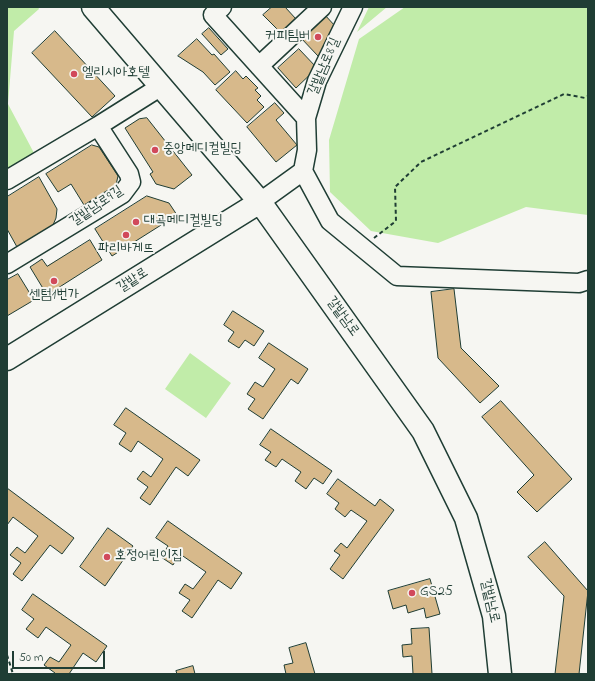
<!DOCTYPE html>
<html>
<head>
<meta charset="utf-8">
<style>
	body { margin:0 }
	#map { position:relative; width:595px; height:681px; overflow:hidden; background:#f6f6f2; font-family:"Indie Flower",sans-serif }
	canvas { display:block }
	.frame { position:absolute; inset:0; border:8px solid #1f3d34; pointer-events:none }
	.scale { position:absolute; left:12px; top:651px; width:93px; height:18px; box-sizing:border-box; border:2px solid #1f3d34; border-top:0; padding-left:5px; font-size:12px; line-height:14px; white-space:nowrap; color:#1f3d34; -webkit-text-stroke:3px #f6f6f2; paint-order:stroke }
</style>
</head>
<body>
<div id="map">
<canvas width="595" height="681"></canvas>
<div class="frame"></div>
<div class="scale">50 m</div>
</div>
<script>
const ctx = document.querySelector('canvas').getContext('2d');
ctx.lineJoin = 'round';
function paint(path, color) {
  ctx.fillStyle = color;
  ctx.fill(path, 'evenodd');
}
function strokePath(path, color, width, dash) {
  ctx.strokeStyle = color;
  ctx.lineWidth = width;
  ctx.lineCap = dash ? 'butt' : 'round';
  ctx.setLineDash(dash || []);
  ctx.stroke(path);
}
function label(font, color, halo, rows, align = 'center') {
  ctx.font = font + ' "Indie Flower","Poor Story",sans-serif';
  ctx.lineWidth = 4;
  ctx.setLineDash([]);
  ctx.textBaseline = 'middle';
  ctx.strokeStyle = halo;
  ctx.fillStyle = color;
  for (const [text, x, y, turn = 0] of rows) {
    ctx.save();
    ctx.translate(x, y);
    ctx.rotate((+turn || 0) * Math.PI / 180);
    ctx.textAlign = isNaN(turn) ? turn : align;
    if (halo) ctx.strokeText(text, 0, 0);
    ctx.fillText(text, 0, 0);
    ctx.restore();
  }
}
paint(new Path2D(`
	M7,7H38L39,9L14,31L8,104L34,153L7,169Z
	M369,7H387L357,32Z
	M405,7H588V215L526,207L438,243L371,231L330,192L329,140L359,39Z
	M190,353L231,383L206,418L165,389Z`), '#c1eca9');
const building = new Path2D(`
	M272,7H285L296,19L281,33L263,15Z
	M324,14L336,27L326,49L318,56L300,37Z
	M209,28L228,49L221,55L202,34Z
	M55,31L115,96L92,117L32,53Z
	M197,39L212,55L214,54L230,72L215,85L203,72L178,56Z
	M299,49L317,68L296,88L278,68Z
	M236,71L243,79L246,76L258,88L255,90L261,96L257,100L264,107L247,123L216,90Z
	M275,103L284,113L276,120L297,145L276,162L247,127Z
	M147,118L192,175L174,189L156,184L150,174L153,172L125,128L139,119Z
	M92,145L99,147L118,176L116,185L84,205L71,184L58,192L46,174Z
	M39,177L57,209L56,218L53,225L17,247L7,229V197Z
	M147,196L169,203L177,215L112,256L95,229Z
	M90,240L102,260L47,295L30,267L42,259L47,266Z
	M18,274L34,300L7,316V280Z
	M454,289L461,348L499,386L480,403L438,358L431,292Z
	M233,311L264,331L254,346L245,340L239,348L228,341L234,332L224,325Z
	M269,343L308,369L298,384L291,379L263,419L248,409L255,399L247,394L255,382L263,387L275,369L259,358Z
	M501,401L572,479L537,512L517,492L534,475L482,417Z
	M126,408L200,460L188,476L176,467L150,505L140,498L148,487L137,479L143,471L151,477L163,459L138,441L131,452L119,444L126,433L114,425Z
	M271,429L332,471L323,484L314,478L306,489L295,481L301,472L282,459L276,467L265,460L271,452L260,445Z
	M338,479L375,506L380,499L394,510L343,579L330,569L340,555L334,551L341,543L347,548L367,521L351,510L345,517L335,509L339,503L327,494Z
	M7,488L74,538L62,554L50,545L22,581L13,574L21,563L10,555L17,547L25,553L38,536L13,517L7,525Z
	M168,521L242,573L231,589L218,580L192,618L182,611L190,600L179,593L185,584L193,589L206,572L180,554L173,565L161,557L168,546L156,538Z
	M108,528L133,546L105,586L80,567Z
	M545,542L588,591L579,674H555L564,596L528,557Z
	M430,579L440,614L426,618L424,608L408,613L406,605L393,609L388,591Z
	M33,594L107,646L96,662L83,653L69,674H55V673L44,665L50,657L59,662L71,645L46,627L38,638L26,629L34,619L22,610Z
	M429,628L432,674H413L412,656L403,657L402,645L412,644L411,629Z
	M306,643L315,674H286L284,665L293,663L289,648Z
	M193,666L195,674H177L176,671Z`);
paint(building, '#d7b98b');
strokePath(building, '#1f3d34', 1);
const minor = new Path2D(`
	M222,7L213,15L306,118
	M259,66L322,7
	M303,171L330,221L397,276L579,283L588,280
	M7,180L98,126L160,87
	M260,202L303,171L307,150L306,118L317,81L353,7
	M7,264L122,194L131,182L129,174L98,126`);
const major = new Path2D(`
	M93,7L260,202L423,431L466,518L494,616L500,674
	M7,359L260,202`);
strokePath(minor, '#1f3d34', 21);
strokePath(major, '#1f3d34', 25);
strokePath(new Path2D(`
	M374,238L396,221L395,187L421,162L564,94L585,98L588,96
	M7,655L13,674`), '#1f3d34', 2, [4, 3]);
strokePath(minor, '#f6f6f2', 18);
strokePath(major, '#f6f6f2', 22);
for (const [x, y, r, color] of [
	[318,37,4,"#d1495b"],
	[74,74,4,"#d1495b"],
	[155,150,4,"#d1495b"],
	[136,222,4,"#d1495b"],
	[126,235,4,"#d1495b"],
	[54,281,4,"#d1495b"],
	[107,557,4,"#d1495b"],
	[412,593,4,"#d1495b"]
]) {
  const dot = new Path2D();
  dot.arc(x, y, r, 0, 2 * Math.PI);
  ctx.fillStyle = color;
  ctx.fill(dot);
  strokePath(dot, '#f6f6f2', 1.5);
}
label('14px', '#1f3d34', '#f6f6f2', [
	["커피팀버",310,37,"right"],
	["엘리시아호텔",82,74],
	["중앙메디컬빌딩",163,150],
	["대곡메디컬빌딩",144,222],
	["파리바게뜨",126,250,"center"],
	["센텀1번가",54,296,"center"],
	["호정어린이집",115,557],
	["GS25",420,593]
], 'left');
label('14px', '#1f3d34', '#f6f6f2', [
	["갈밭남로8길",325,67,-67],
	["갈밭남로9길",97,207,-34],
	["갈밭로",133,281,-32],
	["갈밭남로",342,317,54],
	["갈밭남로",489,601,77]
]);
</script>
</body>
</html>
